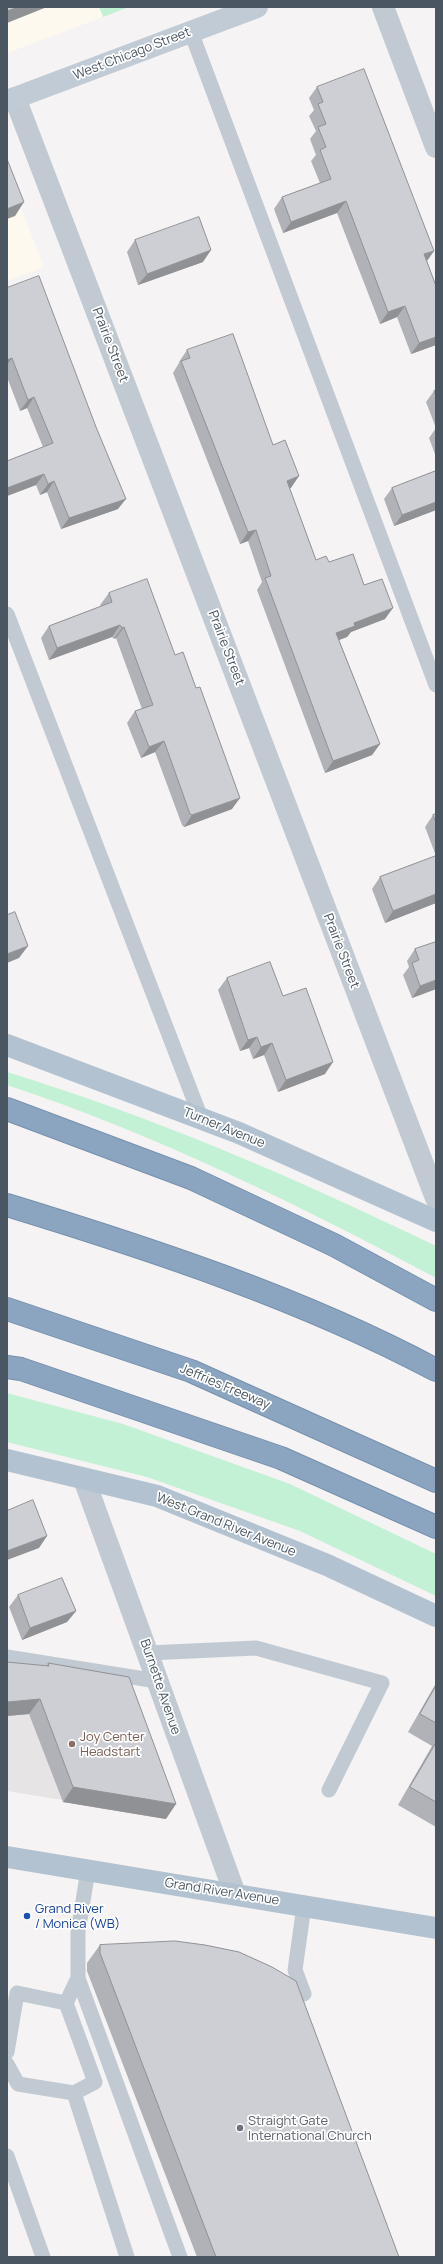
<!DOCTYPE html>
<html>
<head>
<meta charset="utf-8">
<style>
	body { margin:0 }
	#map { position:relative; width:443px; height:2264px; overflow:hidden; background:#f5f3f3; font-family:Manrope,sans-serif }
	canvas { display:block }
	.frame { position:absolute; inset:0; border:8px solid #4a5661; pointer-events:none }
</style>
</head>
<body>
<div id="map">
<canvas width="443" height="2264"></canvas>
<div class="frame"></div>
</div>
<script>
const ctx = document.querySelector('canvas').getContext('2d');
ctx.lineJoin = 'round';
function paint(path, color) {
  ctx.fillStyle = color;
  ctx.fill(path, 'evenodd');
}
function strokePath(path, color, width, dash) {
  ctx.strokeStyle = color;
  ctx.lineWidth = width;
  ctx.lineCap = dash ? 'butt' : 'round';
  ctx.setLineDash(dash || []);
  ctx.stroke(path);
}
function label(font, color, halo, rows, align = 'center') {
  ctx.font = font + ' Manrope,sans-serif';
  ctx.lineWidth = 3.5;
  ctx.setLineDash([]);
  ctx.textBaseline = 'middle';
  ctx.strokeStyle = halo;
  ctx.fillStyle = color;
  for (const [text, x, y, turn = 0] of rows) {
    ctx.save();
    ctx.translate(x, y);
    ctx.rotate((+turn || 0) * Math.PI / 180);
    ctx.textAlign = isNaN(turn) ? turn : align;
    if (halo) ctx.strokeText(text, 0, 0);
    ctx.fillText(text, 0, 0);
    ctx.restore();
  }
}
paint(new Path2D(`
	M7,7H99L103,17L7,53Z
	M7,172L44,267L7,281Z`), '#fdf9ef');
paint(new Path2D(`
	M7,1675L161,1816L7,1791Z`), '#e6e4e5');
paint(new Path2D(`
	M99,7H129L103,17Z
	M7,1072C154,1117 298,1179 436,1246V1278C299,1205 155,1134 7,1085Z
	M7,1393L123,1424L290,1484L436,1554V1596L300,1531L147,1477L7,1442Z`), '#c3f1d5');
const highway = new Path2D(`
	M7,1109L191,1178L334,1245L436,1300
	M7,1205C151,1249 303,1299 436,1370
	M7,1309L191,1371L436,1481
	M7,1367L21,1369L281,1458L436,1527`);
strokePath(highway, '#7690ad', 24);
strokePath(new Path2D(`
	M191,32L436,685
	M7,614L201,1118
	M148,1653L256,1648L382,1683L329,1790
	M7,1657L157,1681
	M88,1870L78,1932V1978L180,2257
	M304,1906L295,1970L304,1994
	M7,2052L17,1993L66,2003L78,1978
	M7,2064L18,2084L74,2093L95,2082L66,2003
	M74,2093L127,2257
	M7,2156L43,2257`), '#c1cad2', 15);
strokePath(new Path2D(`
	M383,7L436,147
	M15,98L436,1198
	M84,1479L235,1894`), '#c1cad2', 22);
strokePath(new Path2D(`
	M7,101L257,7`), '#c1cbd6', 22);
strokePath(new Path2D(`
	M7,1045L239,1133L436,1221
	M7,1460L157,1496L327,1565L436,1616
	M7,1857L436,1928`), '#b3c2d1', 22);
strokePath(highway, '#8ba5c1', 22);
paint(new Path2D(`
	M317,87L434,251L427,261L436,286V345L411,354L397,317L380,324L337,213L283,233L274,209L282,197L320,183L311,161L316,155L310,139L316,131L309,116L314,110L309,98Z
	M135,240L203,262L138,285L127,252Z
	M7,288L118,509L61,529L47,492L40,495L36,485L7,496V461L43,447L27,408L20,411L7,377Z
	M187,350L273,445L291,488H289L316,560L329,562L364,585L385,619L351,632L347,637L339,640L380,744L372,755L325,773L257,590L262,582L248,541L240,544L173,373L179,363V362Z
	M436,390V428L426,402L434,391Z
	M436,428V457L429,438Z
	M436,471V510L394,526L384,499L392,488Z
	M109,593L232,809L184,827L182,825L155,752L141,758L127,723L135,711L142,709L116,638L114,639L112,637L49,660L41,638L49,626L101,606L100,605Z
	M436,814V903L385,923L372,889L380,877L436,856L425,827L433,815Z
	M436,942V989L412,998L403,975L409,967L407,961L415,949Z
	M227,978L283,996L325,1074L278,1092L264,1055L253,1059L249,1048L240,1051L218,990Z
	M18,1595L76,1611L67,1622L22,1640L9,1607Z
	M7,1662L46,1666L48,1663L166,1819L63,1802L29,1714L7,1716Z
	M436,1683V1827L398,1805L432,1746L408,1732Z
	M100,1945L399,2257H197L87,1971V1963Z`), '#b0b2b7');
paint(new Path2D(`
	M18,7H47L7,23V11Z
	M346,201L337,213L283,233L291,222Z
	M24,202L15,216L7,219V209Z
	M211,250L203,262L138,285L147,274Z
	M434,251L426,262L424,254Z
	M405,306L397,317L380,324L388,312Z
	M436,337V345L411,354L419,343Z
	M12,358L7,365V360Z
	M34,397L27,408L20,411L28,400Z
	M44,474L36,485L7,496V488Z
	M299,476L291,488L279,492L287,481Z
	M54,481L47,492L40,495L48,484Z
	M126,499L118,509L61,529L69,518Z
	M436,502V510L394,526L402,515Z
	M256,530L248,541L240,544L248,532Z
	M393,608L385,619L351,632L347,637L328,644L336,633L354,623Z
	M120,625L112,637L49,660L57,648Z
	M124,627L116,638L114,639L122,628Z
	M164,741L155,752L141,758L149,747Z
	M380,744L372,755L325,773L333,761Z
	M240,798L232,809L184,827L192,815Z
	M436,894V903L385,923L393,911Z
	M28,946L19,958L7,963V954Z
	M436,980V989L412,998L420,986Z
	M257,1037L249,1048L240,1051L248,1040Z
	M272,1043L264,1055L253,1059L261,1047Z
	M333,1062L325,1074L278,1092L286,1080Z
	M47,1536L39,1548L7,1560V1551Z
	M76,1611L67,1622L22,1640L30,1628Z
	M40,1699L29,1714L7,1716L8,1702Z
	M73,1787L176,1804L166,1819L63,1802Z`), '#909195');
const building = new Path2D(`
	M7,7H18L7,11Z
	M364,69L434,251L424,254L436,286V337L419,343L405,306L388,312L346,201L291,222L282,197L331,179L320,150L326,147L318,127L326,124L318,104L323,102L317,87Z
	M7,159L24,202L7,209Z
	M199,217L211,250L147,274L135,240Z
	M39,276L96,427L126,499L69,518L54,481L48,484L44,474L7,488V461L53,443L34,397L28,400L12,358L7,360V288Z
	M233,334L273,445L285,440L299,476L287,481L316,560L326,556L329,562L353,554L364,585L382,579L393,608L354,623L355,626L336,633L380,744L333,761L265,578L271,576L256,530L248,532L181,361L190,358L187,350Z
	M436,390V396L434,391Z
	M436,471V502L402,515L392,488Z
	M147,579L175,655L183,652L196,688L200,687L240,798L192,815L190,814L164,741L149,747L135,711L153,705L124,627L122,628L120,625L57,648L49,626L112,602L109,593Z
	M436,814V823L433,815Z
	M436,856V894L393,911L380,877Z
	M15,912L28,946L7,954V913L8,914Z
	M436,942V980L420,986L412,963L419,960L415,949Z
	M270,962L283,996L306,988L333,1062L286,1080L272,1043L261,1047L257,1037L248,1040L227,978Z
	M33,1500L47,1536L7,1551V1511Z
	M62,1578L76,1611L30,1628L18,1595Z
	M7,1662L49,1666L48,1663L129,1677L176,1804L73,1787L40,1699L8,1702Z
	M436,1686V1723L420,1714Z
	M436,1743V1802L410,1787Z
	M175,1941L205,1945L239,1952L272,1967L296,1981L399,2257H216L100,1953V1945Z`);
paint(building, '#cdcfd5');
strokePath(building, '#909195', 1);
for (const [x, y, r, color] of [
	[72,1744,4,"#8d6e63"],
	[27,1916,4,"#1a4fb4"],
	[240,2128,4,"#6b7280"]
]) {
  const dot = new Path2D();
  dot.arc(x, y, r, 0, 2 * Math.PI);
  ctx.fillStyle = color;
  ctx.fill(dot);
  strokePath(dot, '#fff', 1.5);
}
label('13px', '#4a5661', '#fff', [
	["West Chicago Street",132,54,-21],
	["Prairie Street",110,345,69],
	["Prairie Street",226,648,69],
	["Prairie Street",341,951,69],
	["Turner Avenue",224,1128,22],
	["Jeffries Freeway",225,1387,23],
	["West Grand River Avenue",226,1525,22],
	["Burnette Avenue",160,1687,71],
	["Grand River Avenue",222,1892,9]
]);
label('13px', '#785e54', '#fff', [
	["Joy Center",80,1737],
	["Headstart",80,1752]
], 'left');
label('13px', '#164399', '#fff', [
	["Grand River",35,1909],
	["/ Monica (WB)",35,1924]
], 'left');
label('13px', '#5b616d', '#fff', [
	["Straight Gate",248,2121],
	["International Church",248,2136]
], 'left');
</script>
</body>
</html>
